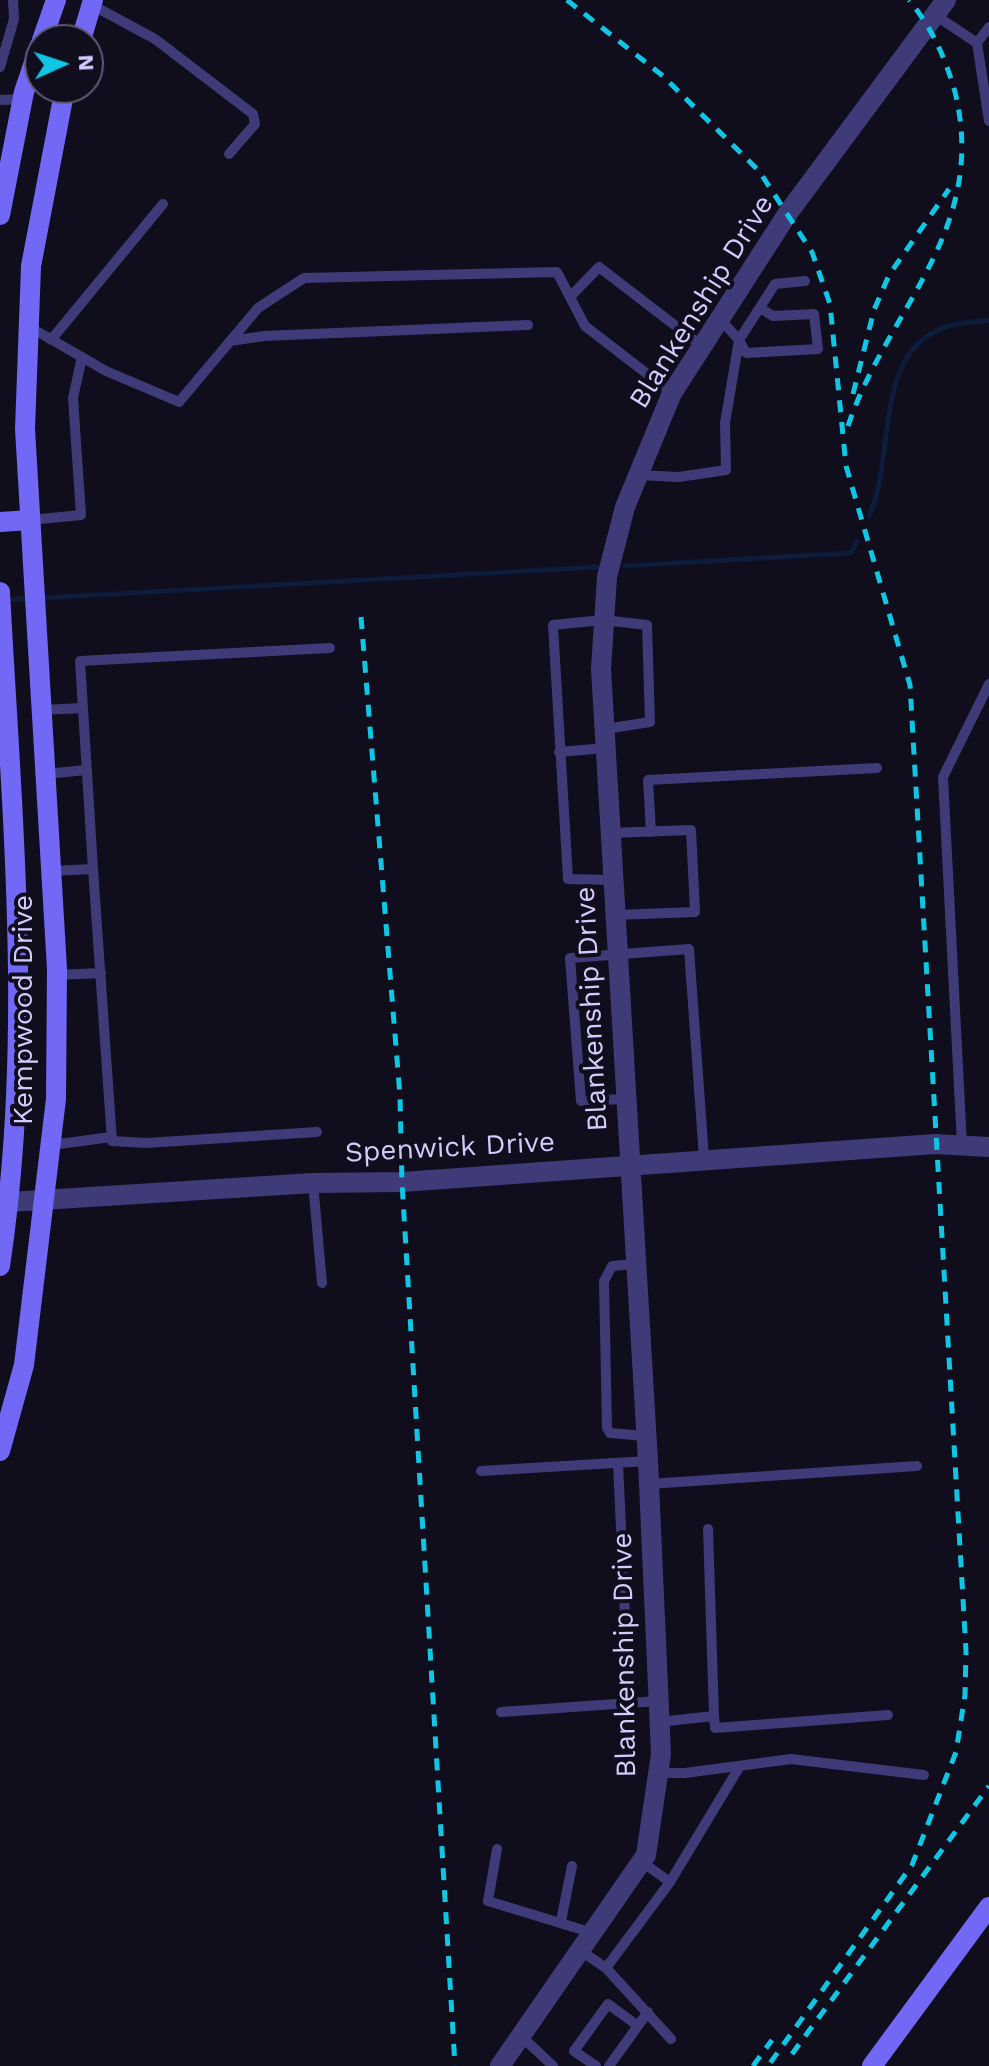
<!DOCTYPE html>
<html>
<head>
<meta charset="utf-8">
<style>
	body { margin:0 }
	#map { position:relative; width:989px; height:2066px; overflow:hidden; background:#100d1c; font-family:"Work Sans",sans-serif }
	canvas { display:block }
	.north { position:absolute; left:24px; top:24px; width:80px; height:80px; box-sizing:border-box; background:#100d1c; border:2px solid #5e5976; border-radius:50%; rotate:87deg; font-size:22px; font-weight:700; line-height:32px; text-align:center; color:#d2cbfc }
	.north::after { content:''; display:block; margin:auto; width:28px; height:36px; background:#0fc7e4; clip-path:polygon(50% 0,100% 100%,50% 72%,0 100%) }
</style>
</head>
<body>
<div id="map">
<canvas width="989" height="2066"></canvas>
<div class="north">N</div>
</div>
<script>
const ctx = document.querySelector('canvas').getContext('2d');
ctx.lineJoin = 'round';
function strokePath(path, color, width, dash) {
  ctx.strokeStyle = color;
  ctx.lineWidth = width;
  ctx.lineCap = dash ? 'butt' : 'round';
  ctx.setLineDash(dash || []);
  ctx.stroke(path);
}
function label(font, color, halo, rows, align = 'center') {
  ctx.font = font + ' "Work Sans",sans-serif';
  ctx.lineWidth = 8;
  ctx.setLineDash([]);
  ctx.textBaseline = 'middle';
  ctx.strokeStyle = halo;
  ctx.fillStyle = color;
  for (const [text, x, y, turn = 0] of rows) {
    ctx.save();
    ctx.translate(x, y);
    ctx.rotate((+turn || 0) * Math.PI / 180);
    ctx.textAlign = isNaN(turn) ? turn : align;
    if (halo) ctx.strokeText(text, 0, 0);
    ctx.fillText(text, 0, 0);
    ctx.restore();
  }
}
strokePath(new Path2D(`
	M869,516C896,459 872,350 946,327C959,322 975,322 989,320
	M624,566L851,553L857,541
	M41,598L597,567
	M5,600L31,598`), '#0d1c3a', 5);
strokePath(new Path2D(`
	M92,5L155,39L253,114L255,124L229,154
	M935,15L977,43L989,121
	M977,43L989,27
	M0,67L14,19L13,0
	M0,100L22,99
	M570,297L599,267L703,347
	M721,320L739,340L775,284L805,281
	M28,326L106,371L179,402L258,308L304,278L557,272L585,326L672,393
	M51,340L163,204
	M739,340L746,353L818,349L814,314L773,316L760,308
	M230,341L264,336L528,325
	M637,475L679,477L726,470L725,423L739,340
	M30,520L81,515L73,398L82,357
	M42,710L83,708
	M605,729L650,722L647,625L603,620L553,625L568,879L613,880
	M559,752L606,748
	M45,774L86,770
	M651,832L648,780L877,768
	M610,833L691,830L695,912L615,915
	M93,869L80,661L330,648
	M51,871L93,869L112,1141L146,1143L317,1132
	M57,975L101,973
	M625,1099L581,1101L570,958L689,949L704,1158
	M52,1145L111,1137
	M962,1145L943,777L989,684
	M313,1183L322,1283
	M635,1264L612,1266L604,1281L607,1428L610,1433L646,1436
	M618,1463L629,1703
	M481,1471L648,1461
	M649,1484L917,1466
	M501,1712L658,1701
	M714,1716L715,1728L888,1715
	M659,1722L714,1716L708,1529
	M658,1773H685L791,1759L924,1775
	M497,1849L488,1901L593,1933
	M642,1862L670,1882
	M561,1921L572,1866
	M581,1951L606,1968
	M521,2036L553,2066
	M671,2039L606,1968L670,1882L740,1766
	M596,2066L574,2051L608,2004L638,2026
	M609,2066L648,2012`), '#3f3a78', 10);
strokePath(new Path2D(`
	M10,1202L313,1183L402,1182L935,1144L989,1147
	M500,2066L646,1855L661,1754L648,1461L601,669L607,577L625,507L672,393L788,213L946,0`), '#3f3a78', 20);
strokePath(new Path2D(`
	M42,40L56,0
	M81,40L93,0
	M0,215L24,92L40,45
	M0,522L30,520
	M0,592C12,818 34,1041 0,1266
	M0,1451L24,1365L56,1099L57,969L25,429L31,266L65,88
	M872,2066L989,1907`), '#7168f5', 20);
strokePath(new Path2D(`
	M567,0L663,76L759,171L812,252L830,304L846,466L910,685L966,1651L965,1695L956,1752L912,1865L768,2066
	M853,394L874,310L889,275L949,189
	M848,426C887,309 989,231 955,92C945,57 932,28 909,0
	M361,617L400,1096L402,1182L455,2066
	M792,2054L989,1786
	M753,2066L772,2040`), '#0fc7e4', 5, [12, 10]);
label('28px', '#d2cbfc', '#100d1c', [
	["Blankenship Drive",702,302,-58],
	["Blankenship Drive",592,1009,-93],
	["Kempwood Drive",24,1010,-90],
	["Spenwick Drive",450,1148,-3],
	["Blankenship Drive",625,1655,-91]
]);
</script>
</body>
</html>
